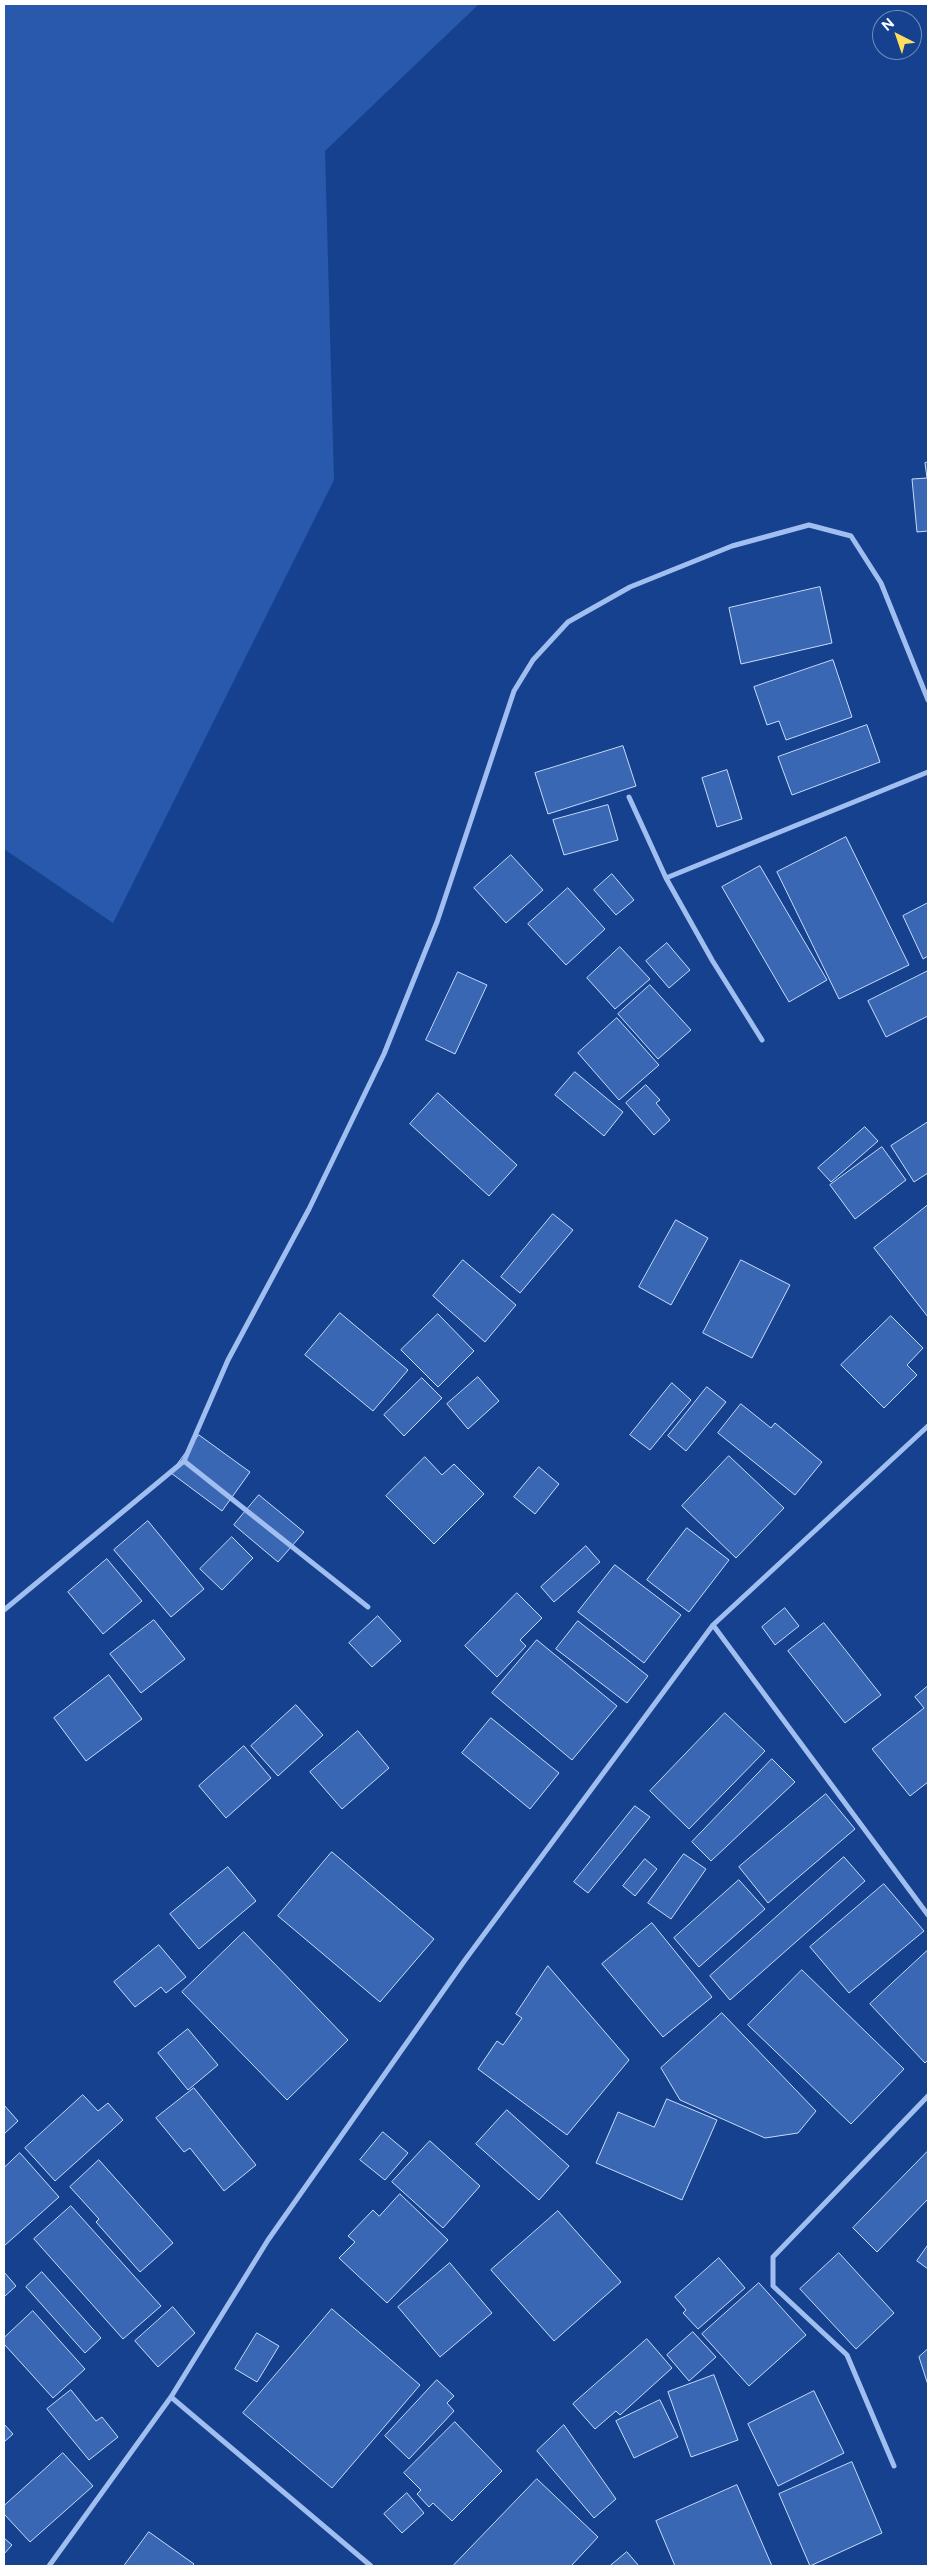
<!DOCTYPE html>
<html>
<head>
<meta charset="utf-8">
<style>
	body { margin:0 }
	#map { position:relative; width:932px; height:2570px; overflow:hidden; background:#16418e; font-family:"Public Sans",sans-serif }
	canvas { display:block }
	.frame { position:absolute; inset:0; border:5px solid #fff; pointer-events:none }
	.north { position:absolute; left:872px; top:10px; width:50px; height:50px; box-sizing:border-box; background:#16418e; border:1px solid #738dbb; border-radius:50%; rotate:319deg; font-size:14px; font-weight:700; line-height:20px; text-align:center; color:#fff }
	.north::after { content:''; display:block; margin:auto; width:18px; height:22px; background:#ffdd5f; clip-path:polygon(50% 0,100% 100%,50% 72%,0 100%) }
</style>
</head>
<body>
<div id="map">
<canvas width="932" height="2570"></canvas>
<div class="frame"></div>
<div class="north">N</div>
</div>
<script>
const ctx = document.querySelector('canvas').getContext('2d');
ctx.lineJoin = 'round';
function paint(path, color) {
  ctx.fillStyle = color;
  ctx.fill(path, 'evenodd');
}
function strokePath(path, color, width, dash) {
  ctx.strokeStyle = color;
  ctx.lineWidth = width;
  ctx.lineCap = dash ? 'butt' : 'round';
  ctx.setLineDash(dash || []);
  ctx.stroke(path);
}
paint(new Path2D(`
	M4,4H479L325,151L334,480L113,923L4,849Z`), '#2859ac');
const building = new Path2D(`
	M928,462V531L917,532L912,479L927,478L925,463Z
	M820,587L832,643L741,664L729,608Z
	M833,660L852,717L786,740L779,721L767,725L754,687Z
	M867,725L880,762L792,795L778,757Z
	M623,746L636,786L548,814L535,773Z
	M727,770L742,819L717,827L702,778Z
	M608,805L618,840L564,855L553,820Z
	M846,837L909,965L839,999L777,872Z
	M511,855L543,890L506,923L474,888Z
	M760,866L827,980L789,1002L722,887Z
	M612,874L634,900L616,915L594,890Z
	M568,888L605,929L566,965L528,924Z
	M928,903V956L923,959L903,916Z
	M667,943L690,970L669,988L646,961Z
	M620,947L650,979L615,1009L587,978Z
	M928,971V1016L886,1037L868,1001Z
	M458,972L487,985L455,1054L426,1040Z
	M650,985L691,1030L658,1059L618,1014Z
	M617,1018L659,1065L619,1100L578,1053Z
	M575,1072L623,1112L604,1136L555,1095Z
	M646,1085L660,1100L656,1103L670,1120L654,1135L626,1103Z
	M438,1093L517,1165L489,1196L410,1124Z
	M928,1122V1173L914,1182L891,1146Z
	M865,1127L878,1141L831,1182L818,1168Z
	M882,1147L906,1180L855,1219L830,1185Z
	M928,1205V1317L874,1248Z
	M553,1214L573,1230L520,1293L501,1277Z
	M676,1220L708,1238L671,1305L639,1287Z
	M463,1260L516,1305L485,1342L433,1296Z
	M741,1260L790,1285L752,1358L703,1333Z
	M340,1313L408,1370L373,1411L305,1355Z
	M438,1314L474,1351L438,1387L401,1350Z
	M891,1316L923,1348L907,1365L917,1375L884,1408L841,1365Z
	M478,1377L499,1401L468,1429L447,1404Z
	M422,1378L442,1398L404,1436L384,1415Z
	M672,1383L691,1400L650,1450L630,1435Z
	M707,1387L726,1402L686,1451L668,1436Z
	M741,1404L771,1428L775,1423L822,1462L795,1495L718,1433Z
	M199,1435L250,1472L222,1511L171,1473Z
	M729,1456L784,1508L736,1558L682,1506Z
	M425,1457L442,1475L454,1464L484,1494L434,1544L386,1496Z
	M539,1467L559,1484L535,1514L514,1497Z
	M259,1495L304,1532L278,1562L234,1525Z
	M148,1521L204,1589L171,1617L114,1550Z
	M687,1528L729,1560L689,1612L647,1580Z
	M232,1537L253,1558L222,1590L200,1569Z
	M586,1546L600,1562L554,1602L541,1587Z
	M107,1559L142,1601L103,1634L68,1592Z
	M615,1565L681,1615L644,1663L578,1612Z
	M517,1593L542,1618L520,1640L526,1646L497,1677L465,1646Z
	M785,1608L799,1626L775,1645L762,1627Z
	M378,1616L401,1641L372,1667L349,1643Z
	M154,1620L185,1659L141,1693L110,1654Z
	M578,1621L648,1676L627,1703L556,1649Z
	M824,1623L881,1695L845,1723L788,1651Z
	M537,1640L617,1706L572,1760L492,1693Z
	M109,1675L142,1719L86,1761L54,1718Z
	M928,1686V1782L910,1796L872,1749L924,1708L915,1697Z
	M296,1705L323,1735L278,1776L251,1746Z
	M725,1713L765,1751L689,1829L650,1791Z
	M491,1718L559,1773L530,1809L462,1753Z
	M358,1731L389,1768L342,1809L310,1772Z
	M244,1746L271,1778L226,1818L199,1786Z
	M772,1759L795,1782L711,1861L692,1842Z
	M826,1794L855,1829L768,1903L739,1867Z
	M635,1806L650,1817L588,1893L574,1882Z
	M332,1852L434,1939L380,2002L278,1916Z
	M684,1854L706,1869L671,1919L648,1903Z
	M844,1857L865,1881L730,2000L710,1976Z
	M645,1859L657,1869L635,1896L623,1886Z
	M228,1867L256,1901L199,1949L170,1914Z
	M739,1880L765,1909L699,1967L674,1938Z
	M884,1884L924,1931L849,1993L810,1947Z
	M652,1923L712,1997L663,2037L602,1964Z
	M244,1932L348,2040L287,2100L182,1992Z
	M159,1945L186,1977L166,1993L161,1987L135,2007L114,1982Z
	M928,1950V2060L925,2063L870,2004Z
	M548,1966L629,2060L567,2135L478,2069L497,2041L503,2045L522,2018L516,2014Z
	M802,1970L904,2069L851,2124L748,2025Z
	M722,2013L816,2111L798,2133L765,2138L680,2100L661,2068Z
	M188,2029L218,2065L188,2090L158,2053Z
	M194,2088L256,2165L224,2191L190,2148L184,2152L156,2118Z
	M83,2095L98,2111L108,2103L123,2120L55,2181L25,2148Z
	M667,2099L717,2120L682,2200L596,2163L618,2112L654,2127Z
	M4,2105L18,2121L4,2134Z
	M507,2110L569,2166L539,2200L476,2144Z
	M383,2132L408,2153L385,2180L360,2160Z
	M430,2141L480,2186L443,2228L392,2182Z
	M928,2151V2199L877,2252L853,2228Z
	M20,2153L59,2197L4,2246V2168Z
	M99,2160L173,2243L140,2272L96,2222L99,2219L70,2187Z
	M400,2194L448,2240L387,2303L339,2258L355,2242L348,2236L373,2210L379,2216Z
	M71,2206L161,2306L123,2339L34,2239Z
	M558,2211L621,2282L554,2341L491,2270Z
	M928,2245V2269L917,2261Z
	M839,2253L894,2313L856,2349L800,2289Z
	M719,2258L745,2288L698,2329L683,2313L686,2310L675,2297Z
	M450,2263L492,2313L440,2357L398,2307Z
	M4,2272L16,2286L4,2297Z
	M42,2272L101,2338L85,2353L26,2287Z
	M759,2283L806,2335L749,2386L702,2334Z
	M173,2307L195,2333L158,2367L135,2341Z
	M332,2309L420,2385L332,2488L243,2413Z
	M33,2311L85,2369L53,2398L4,2344V2338Z
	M693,2332L716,2357L689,2381L667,2355Z
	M257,2333L279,2346L257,2382L235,2369Z
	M647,2339L672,2368L620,2415L616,2411L595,2429L573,2404Z
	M928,2349V2385L919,2357Z
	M714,2375L738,2440L691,2457L668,2392Z
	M437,2380L454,2396L447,2403L454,2411L409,2459L385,2436Z
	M71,2390L96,2421L102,2417L118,2437L89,2460L47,2409Z
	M814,2391L844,2453L778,2486L748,2424Z
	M660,2400L678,2437L634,2458L616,2421Z
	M455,2422L502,2471L452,2521L433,2503L429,2507L417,2494L421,2490L404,2473Z
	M4,2424L13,2434L4,2442Z
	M564,2425L616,2499L594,2518L537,2451Z
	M63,2453L93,2486L30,2542L4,2514V2506Z
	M852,2462L882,2533L810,2566L779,2494Z
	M537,2479L598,2537L571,2566H453Z
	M737,2485L772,2566H675L656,2521Z
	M407,2493L424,2513L402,2533L384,2514Z
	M149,2532L194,2564L192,2566H124Z
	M4,2538L12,2545L4,2554Z
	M627,2552L639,2566H610Z`);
paint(building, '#3a67b4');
strokePath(building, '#c7dbfb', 1);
strokePath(new Path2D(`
	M629,797L666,878L712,960L762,1040
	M666,878L928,772
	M184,1461L368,1607
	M4,1610L184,1461L228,1360L309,1209L384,1054L437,922L514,691L533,660L568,622L630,587L732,546L809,525L851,536L881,583L928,700
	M713,1625L928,1915
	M171,2397L371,2566
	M894,2466L847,2355L773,2286V2257L928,2096
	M49,2566L171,2397L268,2240L465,1960L713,1625L928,1426`), '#a1bef0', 5);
</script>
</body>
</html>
